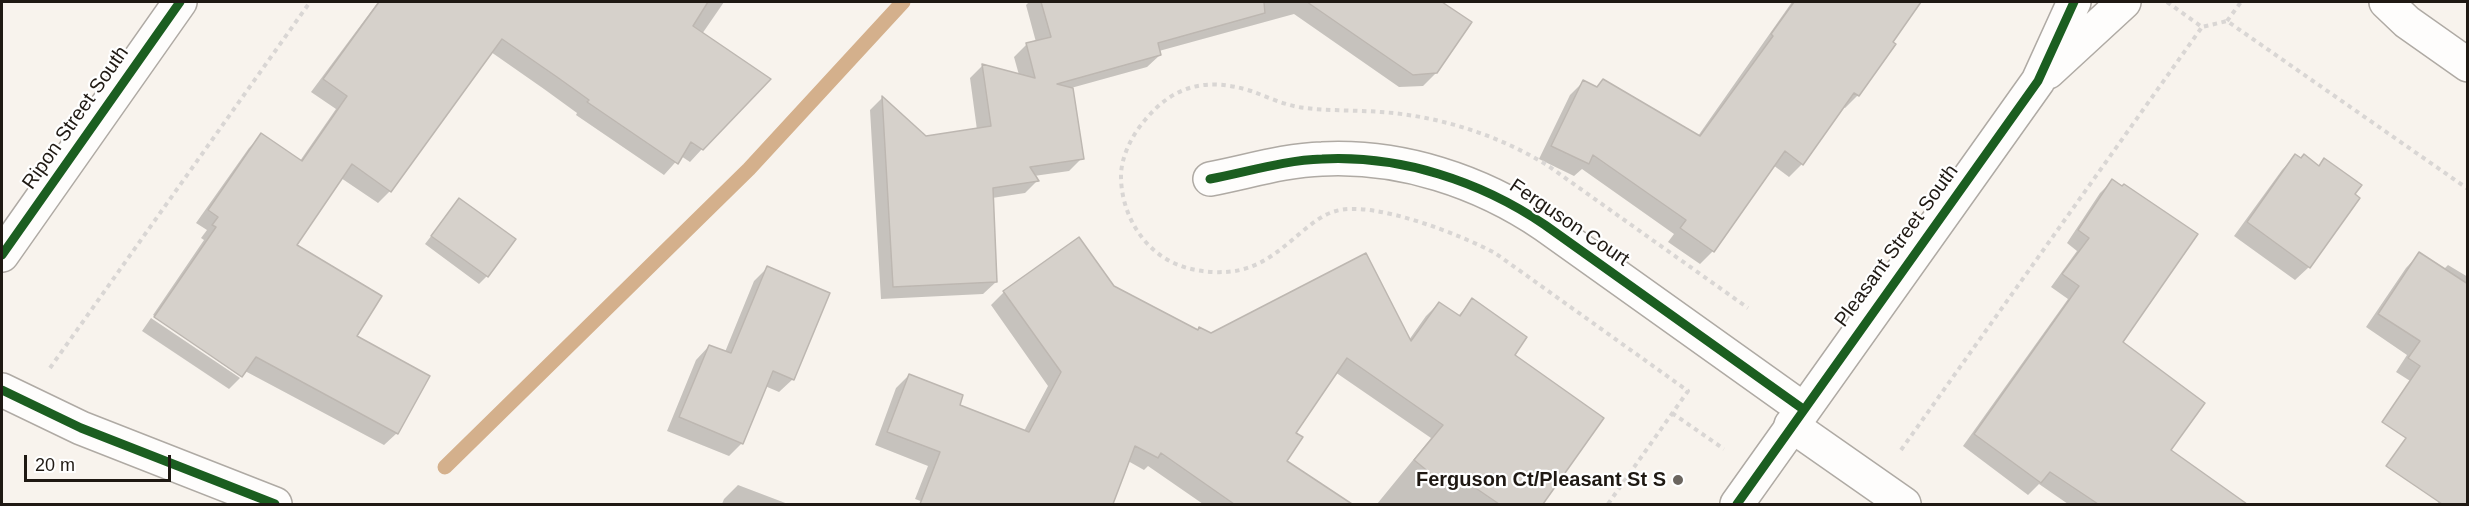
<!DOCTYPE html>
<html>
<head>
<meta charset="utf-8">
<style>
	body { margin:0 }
	#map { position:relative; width:2469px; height:506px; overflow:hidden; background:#f8f3ed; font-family:Arial,sans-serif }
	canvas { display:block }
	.frame { position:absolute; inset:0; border:3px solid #1f1913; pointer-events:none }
	.scale { position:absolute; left:24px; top:455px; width:147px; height:27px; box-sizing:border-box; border:3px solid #1f1913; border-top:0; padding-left:8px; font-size:18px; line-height:21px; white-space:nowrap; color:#1f1913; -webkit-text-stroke:4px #fff; paint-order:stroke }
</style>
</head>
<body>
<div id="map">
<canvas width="2469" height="506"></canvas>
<div class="frame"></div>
<div class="scale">20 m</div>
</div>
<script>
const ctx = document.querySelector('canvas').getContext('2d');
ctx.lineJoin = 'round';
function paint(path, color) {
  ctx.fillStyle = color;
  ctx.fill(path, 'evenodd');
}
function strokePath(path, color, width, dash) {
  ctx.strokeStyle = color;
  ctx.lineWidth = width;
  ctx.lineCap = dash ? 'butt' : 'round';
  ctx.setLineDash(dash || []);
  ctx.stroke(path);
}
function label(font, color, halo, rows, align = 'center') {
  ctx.font = font + ' Arial,sans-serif';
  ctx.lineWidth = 4.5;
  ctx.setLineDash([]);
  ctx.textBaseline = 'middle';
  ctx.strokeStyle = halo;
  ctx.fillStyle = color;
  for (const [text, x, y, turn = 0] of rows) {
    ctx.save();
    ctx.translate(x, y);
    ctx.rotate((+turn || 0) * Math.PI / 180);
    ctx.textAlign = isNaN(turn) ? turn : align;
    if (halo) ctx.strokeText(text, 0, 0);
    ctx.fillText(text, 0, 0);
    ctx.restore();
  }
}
paint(new Path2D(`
	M378,2H724L702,34V149L690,162L681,156L664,175L576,115L577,113L544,89L491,52L390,191L378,203L341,178L295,246L397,433L384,445L245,371L241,377L153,315L204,240L201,238L207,230L196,223L249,148L262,135L300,161L336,109L311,92Z
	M1029,2H1440L1470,22L1436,73L1423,86L1399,87L1294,14L1159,51L1160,55L1147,67L1071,88L1082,158L1069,171L1034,176L1037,181L1025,193L992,198L996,282L983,294L881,299L870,110L882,98L925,138L977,130L970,78L982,66L1019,75L1014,57L1026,45L1036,42L1026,5Z
	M1792,2H1920L1891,42L1894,45L1858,95L1845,108L1843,107L1802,164L1789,177L1773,165L1713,251L1700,264L1668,242L1674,234L1582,169L1574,176L1539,159L1570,95L1583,82L1596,88L1604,80L1698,136Z
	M2295,156L2318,167L2325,160L2309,267L2295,280L2234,236L2282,170Z
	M2112,181L2121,343L2168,450L2241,504H2068L2039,484L2028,495L1963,446L2068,299L2051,287L2077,251L2067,243L2100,193Z
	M459,200L487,276L479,284L425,244Z
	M1079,239L1113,287L1197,331L1211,335L1409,340L1426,316L1439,303L1458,316L1473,300L1513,356L1602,418L1541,504H1377L1431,438L1335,372L1294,433L1285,461L1349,504H1203L1148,466L1144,470L1128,461L1111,504H929L915,499L928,466L875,445L896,388L909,375L958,406L1024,431L1048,386L991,305L1004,292Z
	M2419,254L2443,270L2448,265L2468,277V335L2426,391L2396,372L2407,355L2366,327L2406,268Z
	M767,268L793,379L779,392L765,386L742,443L729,456L667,431L696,360L709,346L725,352L754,281Z
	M151,318L240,378L229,389L142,331Z
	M2468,461V504H2437Z
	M738,485L788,504H722L724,499Z`), '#0003');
strokePath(new Path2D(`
	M445,467L749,169L903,2`), '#d4b08c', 15);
const building = new Path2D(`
	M379,2H708L693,26L771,79L703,150L691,142L678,164L587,102L589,100L557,77L502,39L391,192L352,164L297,245L382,296L357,336L430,376L398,434L256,357L242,377L154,317L216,227L212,225L218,217L208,210L261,133L302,161L347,96L323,79Z
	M1041,2H1264L1265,13L1158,43L1161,55L1057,84L1073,88L1084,159L1030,167L1039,181L993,188L997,282L893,287L882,96L926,136L991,126L982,64L1035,78L1026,43L1051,37Z
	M1307,2H1442L1472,22L1437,73L1413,75Z
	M1794,2H1921L1893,42L1896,44L1859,96L1854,93L1803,165L1785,151L1714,252L1680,228L1686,220L1593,155L1589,164L1551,146L1583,80L1597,87L1603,79L1700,136L1773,36L1771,34Z
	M2295,154L2301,158L2304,154L2319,166L2324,158L2362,185L2355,194L2360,198L2310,268L2247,222Z
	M2112,179L2122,186L2124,184L2198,234L2123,342L2205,403L2171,450L2247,504H2098L2050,472L2041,483L1974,434L2079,286L2062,274L2089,238L2078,230Z
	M459,198L516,239L488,277L431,236Z
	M1079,237L1114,286L1198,330L1199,327L1211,333L1366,253L1411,341L1439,302L1460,316L1472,298L1527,337L1515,355L1604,418L1543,504H1499L1455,474L1446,486L1414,460L1443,425L1347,358L1296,433L1303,437L1287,461L1352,504H1234L1161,453L1158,458L1135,446L1113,504H920L940,452L887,432L909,374L963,395L960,405L1029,432L1061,372L1003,291Z
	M2419,252L2468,284V504H2442L2386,466L2406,438L2382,422L2420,366L2408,358L2420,341L2378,314Z
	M767,266L830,293L794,380L773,371L743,444L679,417L709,345L731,353Z`);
paint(building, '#d6d1cb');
strokePath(building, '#bdb7b1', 1.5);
const minor = new Path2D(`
	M2386,2L2407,22L2468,65
	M1210,179C1247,172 1285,160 1322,159C1401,155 1480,181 1545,225L1803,409
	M2,255L180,2
	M1791,425L1904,504`);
const tertiary = new Path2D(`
	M2048,72L2124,2
	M1737,504L2038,81L2074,2`);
const secondary = new Path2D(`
	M2,390L81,428L275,504`);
strokePath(minor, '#afaaa4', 36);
strokePath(tertiary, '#afaaa4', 36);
strokePath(secondary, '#afaaa4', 36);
strokePath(new Path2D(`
	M2167,2L2202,27L2227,21L2468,189
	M2227,21L2241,2
	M50,368L310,2
	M1672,413L1724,449
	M1901,450L2202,27
	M1608,504L1688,391L1495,253C1461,235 1374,200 1336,211C1324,214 1314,222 1304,230C1274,255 1255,274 1213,272C1195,271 1178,267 1163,257C1137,240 1121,208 1121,176C1121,157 1132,135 1145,120C1174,85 1207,77 1251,91C1268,97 1286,106 1305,108C1330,111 1356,110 1381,112C1439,116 1498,135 1547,165L1748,308`), '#d9d6d4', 4, [4.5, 4.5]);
strokePath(minor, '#fefdfc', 33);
strokePath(tertiary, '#fefdfc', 33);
strokePath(secondary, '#fefdfc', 33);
strokePath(new Path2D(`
	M1210,179C1247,172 1285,160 1322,159C1401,155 1480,181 1545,225L1803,409
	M2,255L180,2
	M2,390L81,428L275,504
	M1737,504L2038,81L2074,2`), '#1b5e20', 9);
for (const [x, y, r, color] of [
	[1678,480,6,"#6b655f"]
]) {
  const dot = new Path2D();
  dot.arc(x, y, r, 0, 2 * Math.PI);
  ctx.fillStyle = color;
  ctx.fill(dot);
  strokePath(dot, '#fff', 2);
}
label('20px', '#1f1913', '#fff', [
	["Ripon Street South",76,118,-55],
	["Ferguson Court",1569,223,34],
	["Pleasant Street South",1897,246,-54]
]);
label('bold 20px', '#1f1913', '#fff', [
	["Ferguson Ct/Pleasant St S",1666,480]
], 'right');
</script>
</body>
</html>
